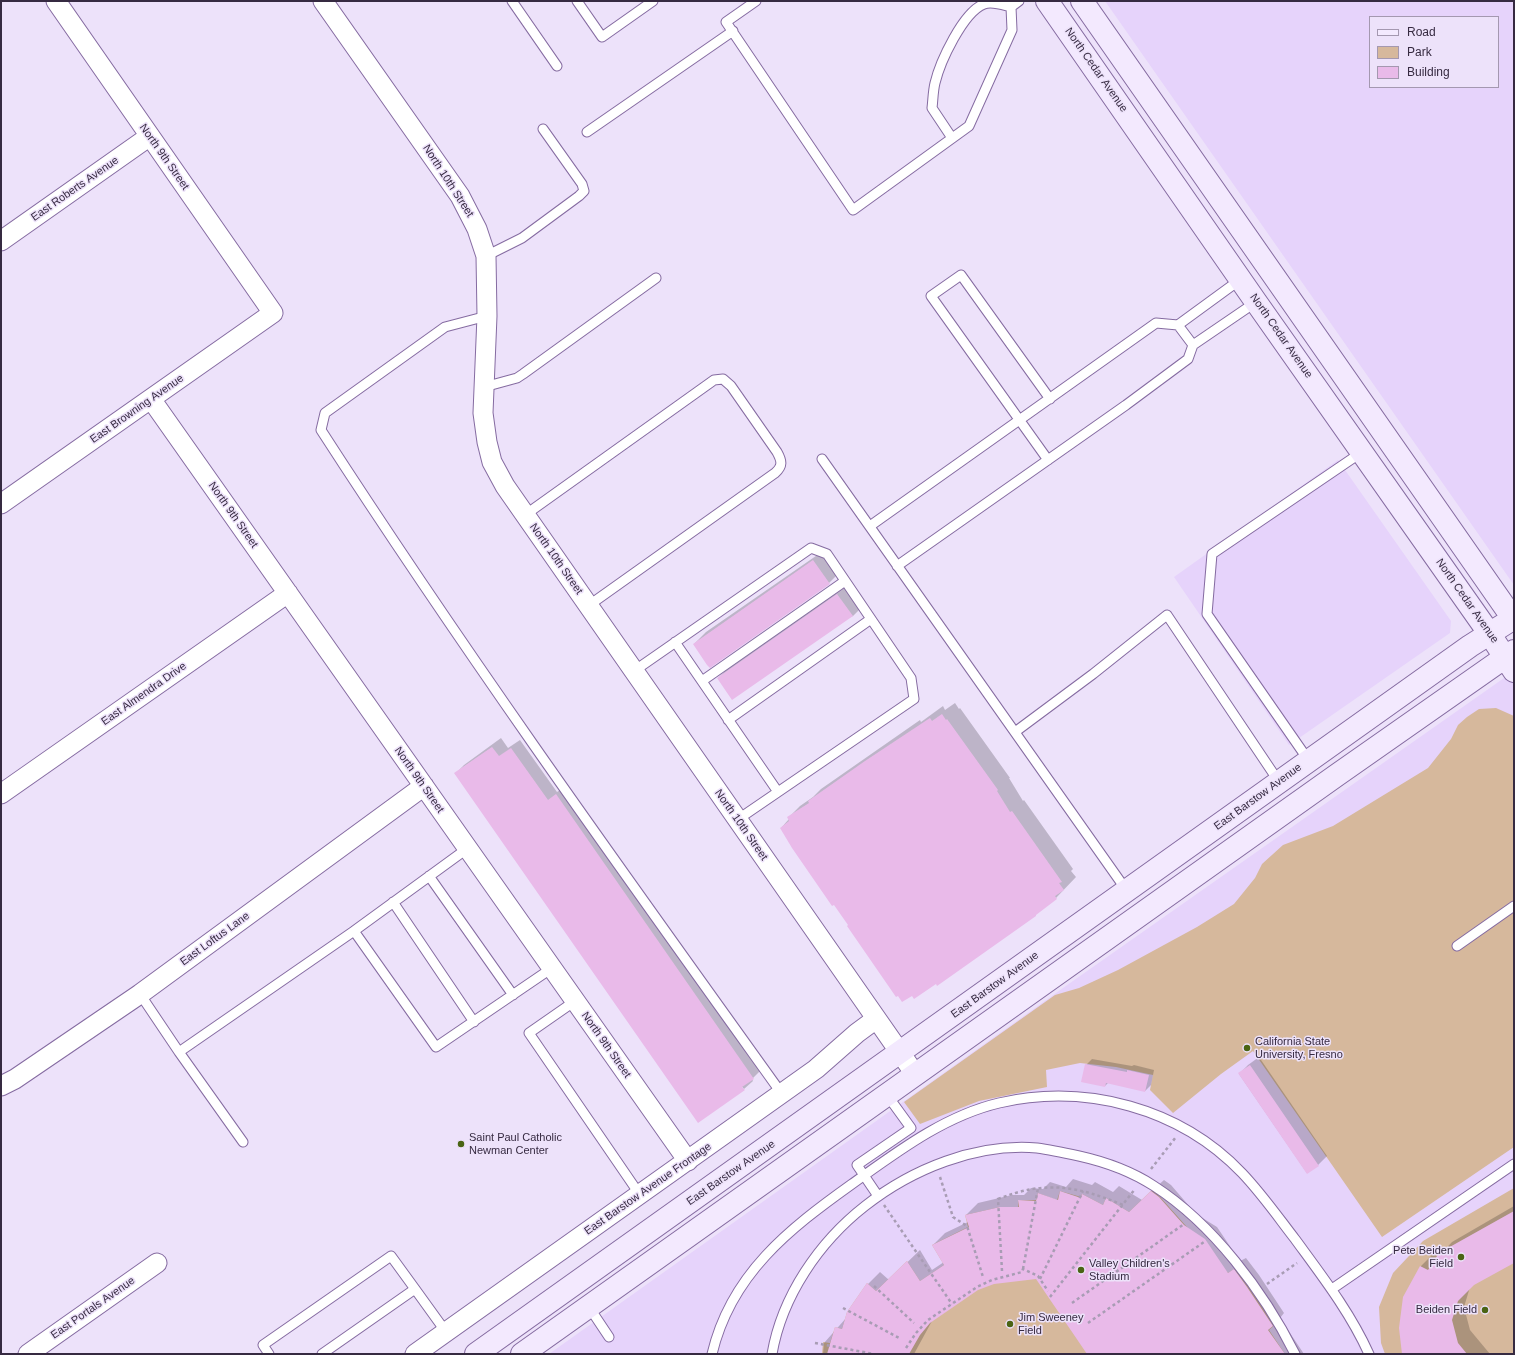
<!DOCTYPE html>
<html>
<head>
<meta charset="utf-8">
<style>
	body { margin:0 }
	#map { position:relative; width:1515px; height:1355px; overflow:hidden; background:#ede2fa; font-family:Arial,sans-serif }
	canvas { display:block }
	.frame { position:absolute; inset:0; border:2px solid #362a41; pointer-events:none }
	.legend { position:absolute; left:1369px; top:16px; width:130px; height:72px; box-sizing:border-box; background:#ede2fa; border:1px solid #a498b0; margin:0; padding:5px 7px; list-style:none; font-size:12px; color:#362a41 }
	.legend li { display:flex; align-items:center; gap:8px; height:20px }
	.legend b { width:20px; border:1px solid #a498b0 }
</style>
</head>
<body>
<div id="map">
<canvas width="1515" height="1355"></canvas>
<div class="frame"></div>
<ul class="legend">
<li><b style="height:5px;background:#f3e9fe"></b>Road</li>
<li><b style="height:11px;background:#d6b89c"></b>Park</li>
<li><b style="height:11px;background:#e9bae9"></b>Building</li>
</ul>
</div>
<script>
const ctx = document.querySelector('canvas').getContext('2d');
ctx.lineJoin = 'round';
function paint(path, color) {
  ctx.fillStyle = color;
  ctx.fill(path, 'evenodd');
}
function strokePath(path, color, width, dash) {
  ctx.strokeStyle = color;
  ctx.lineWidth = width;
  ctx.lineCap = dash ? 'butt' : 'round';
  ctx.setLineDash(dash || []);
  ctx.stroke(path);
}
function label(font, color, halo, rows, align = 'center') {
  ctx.font = font + ' Arial,sans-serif';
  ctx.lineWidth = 3;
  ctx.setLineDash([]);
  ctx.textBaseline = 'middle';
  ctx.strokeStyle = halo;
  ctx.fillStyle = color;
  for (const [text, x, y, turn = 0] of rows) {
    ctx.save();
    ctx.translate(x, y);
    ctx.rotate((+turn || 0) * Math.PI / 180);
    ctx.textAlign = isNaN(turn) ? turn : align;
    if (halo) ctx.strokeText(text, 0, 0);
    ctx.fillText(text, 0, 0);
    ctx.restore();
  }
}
paint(new Path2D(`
	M1105,1H1514V585ZM1370,17H1498V87H1370Z
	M1338,460L1451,621L1450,633L1289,745L1174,577Z
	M1514,671V1354H549L1063,988Z`), '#e6d3fb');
paint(new Path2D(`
	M1496,708L1514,716V1147L1382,1237L1253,1051L1221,1074L1173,1113L1150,1090L1153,1075L1116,1067L1080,1063L1046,1070L1047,1087L979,1101L920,1124L904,1102L1055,995L1079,988L1118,970L1197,927L1234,904L1255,878L1262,864L1283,845L1333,826L1428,768L1451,739L1458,725L1467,717L1479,709Z
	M1514,1188V1354H1385L1381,1343L1379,1307L1393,1273L1423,1241Z
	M1153,1189L1228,1273L1236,1268L1276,1324L1269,1330L1285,1354H822L823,1342L830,1343L835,1327L842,1329L847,1312L867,1283L876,1291L907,1261L920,1281L944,1265L932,1245L968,1227L965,1215L1000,1207H1018V1200H1036L1038,1193L1057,1200L1060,1191L1081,1197L1082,1194L1103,1205L1106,1198L1129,1212Z`), '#d6b89c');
paint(new Path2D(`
	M826,549L841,571L829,583L694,644L706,632Z
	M849,583L865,604L853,616L718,678L730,666Z
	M955,703L959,709L960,708L1010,778H1009L1023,801L1024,800L1073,869L1071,871L1076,877L1056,898L849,925L781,828L789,819L788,818L800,806L813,797L821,789L920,720L921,722L943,706L945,710Z
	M501,738L508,748L520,740L557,792L566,786L762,1069L752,1079L753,1081L744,1089L455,774L464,765Z
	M1259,1057L1327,1156L1318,1165L1307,1173L1239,1074L1248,1065Z
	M1092,1059L1132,1066L1134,1065L1154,1070L1151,1085L1145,1091L1109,1082L1105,1086L1086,1065Z
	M1073,1179L1092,1185L1095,1182L1113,1192L1119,1186L1142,1200L1164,1180L1171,1185L1196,1214L1217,1227L1240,1261L1246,1258L1259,1275L1284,1313L1280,1318L1304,1354H1089L1036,1278L994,1283L978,1289L932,1321L914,1354H823L824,1343L847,1317L848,1313L868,1284L880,1272L889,1280L920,1250L932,1270L944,1262L933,1245L945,1233L968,1222L966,1215L978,1203L1012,1195H1024L1031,1188L1043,1189L1050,1182L1066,1187Z
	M1514,1206V1261L1474,1283L1470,1287L1464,1307L1470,1330L1490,1354H1414L1404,1298L1421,1266L1433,1254L1438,1257L1452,1242Z`), '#0003');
paint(new Path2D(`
	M813,560L830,584L710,668L707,665L693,644Z
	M837,594L853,616L732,700L717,678Z
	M942,714L946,720L947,719L998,790L997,791L1010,812L1012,811L1062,882L1059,883L1064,890L1055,896L1057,899L1036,915V916L937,986L936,984L914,999L912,996L902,1002L898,996L896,997L847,926L848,925L834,905L832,906L792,848L780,828L789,821L787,817L809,803L808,801L865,761L930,718L932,721Z
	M492,747L499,756L511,748L548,800L556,794L754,1079L742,1087L745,1090L698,1123L454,773Z
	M1085,1064L1127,1072V1070L1149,1075L1145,1092L1106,1083L1105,1087L1081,1082Z
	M1250,1065L1319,1166L1307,1174L1238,1073Z
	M1060,1191L1081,1198L1082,1194L1103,1205L1106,1198L1129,1212L1151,1191L1159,1197L1184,1225L1205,1239L1228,1273L1234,1269L1247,1287L1273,1326L1268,1330L1285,1354H1087L1036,1279L994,1284L978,1290L930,1323L920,1335L909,1354H827L835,1327L842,1329L847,1312L867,1283L876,1291L907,1261L920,1281L944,1265L932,1245L969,1227L965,1215L1000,1207H1019L1018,1200L1036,1201L1038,1193L1058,1200Z
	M1514,1211V1263L1474,1285L1458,1301L1452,1320L1458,1343L1467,1354H1402L1399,1328L1403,1297L1420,1266L1428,1270L1439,1253Z`), '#e9bae9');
const service = new Path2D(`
	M512,1L557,66
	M577,1L602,37L653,1
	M756,1L726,22L853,210L969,126L1012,30L1011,7L1019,1
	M587,132L733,31
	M952,138L932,108C933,100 933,91 935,83C940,62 963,12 984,4C992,1 1003,5 1011,7
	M486,256L522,238L579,196L584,191L582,184L543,129
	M487,316L445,327L325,413L321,430C467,656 625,875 782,1094
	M1178,325L1193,345
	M484,387L517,378L523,374L656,278
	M822,459L1127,891
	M1048,460L931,296L961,275L1050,399
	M525,515L714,380L723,379L731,386L777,452C782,461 783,466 775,473L588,606
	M870,526L1156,323L1178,325L1241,279
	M897,566L1126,405L1188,359L1193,345L1256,302
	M675,642L778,792
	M634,671L811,548L827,554L911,678L914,699L737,820
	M702,681L845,581
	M728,720L871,619
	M1015,732L1093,674L1167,615L1279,782
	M1309,761L1207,614L1212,554L1362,452
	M468,848L354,931L436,1047L552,968
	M429,876L513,995
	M393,902L474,1022
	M1457,946L1514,906
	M140,994L179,1052L354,931
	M575,1001L529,1033L640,1195
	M179,1052L243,1142
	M878,1196L857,1165L911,1128L887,1095
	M415,1289L446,1332
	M1332,1289L1514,1164
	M589,1307L609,1337
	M269,1354L263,1345L391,1256L415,1289L322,1354
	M712,1354C731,1274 789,1229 852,1184C897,1152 944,1116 999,1103C1086,1083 1180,1108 1242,1173C1262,1194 1278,1217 1295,1239C1322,1276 1350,1312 1369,1354
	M772,1354C782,1296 819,1242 865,1206C912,1169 976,1143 1037,1148C1051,1150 1065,1153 1079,1156C1106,1162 1131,1171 1154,1186C1213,1224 1264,1292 1295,1354`);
const minor = new Path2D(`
	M323,1L460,196L477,229L486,256L487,316L483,413L487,442L492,462L505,486L915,1074
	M1,241L150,136
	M151,399L688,1161
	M1,504L273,313L56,1
	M1,794L288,593
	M1,1086L15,1079L140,994L424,786
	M28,1354L157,1263
	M415,1354L816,1069L857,1033L876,1019`);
const secondary = new Path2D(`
	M1047,1L1256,302L1489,633L1514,671
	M1082,1L1514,620
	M476,1354L1470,646L1514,618
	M522,1354L1337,775L1514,651`);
strokePath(service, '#856ba1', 11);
strokePath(minor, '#856ba1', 21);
strokePath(secondary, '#856ba1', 24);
strokePath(new Path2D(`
	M1151,1169L1176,1137
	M940,1177L953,1217L967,1226L983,1277
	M884,1205L952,1304
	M1023,1269L1038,1188
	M1002,1271L998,1199C1046,1180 1077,1186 1123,1205
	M1040,1279L1083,1191
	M1267,1284L1297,1263
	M874,1286L914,1323
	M1050,1297L1135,1189
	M1072,1303L1184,1224
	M843,1308L901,1339
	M1088,1323L1204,1242
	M815,1343L874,1354
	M906,1348L916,1333L928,1320L977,1287L992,1280L1022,1272L1023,1269L1038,1276L1048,1291`), '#a89cb4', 2.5, [3, 3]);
strokePath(service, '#fff', 9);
strokePath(minor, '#fff', 19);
strokePath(secondary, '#f3e9fe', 22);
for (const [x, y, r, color] of [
	[1247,1048,4,"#4a6414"],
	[461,1144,4,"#4a6414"],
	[1461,1257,4,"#4a6414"],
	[1081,1270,4,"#4a6414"],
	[1485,1310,4,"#4a6414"],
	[1010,1324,4,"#4a6414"]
]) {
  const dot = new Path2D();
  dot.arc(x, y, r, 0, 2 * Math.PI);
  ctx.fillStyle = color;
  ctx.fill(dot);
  strokePath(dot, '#ede2fa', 1.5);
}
label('11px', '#362a41', '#ede2fa', [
	["North Cedar Avenue",1096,70,55],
	["North 9th Street",164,157,55],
	["North 10th Street",448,181,57],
	["East Roberts Avenue",75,189,-35],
	["North Cedar Avenue",1281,336,55],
	["East Browning Avenue",137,409,-35],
	["North 9th Street",233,515,55],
	["North 10th Street",556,559,55],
	["North Cedar Avenue",1467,601,55],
	["East Almendra Drive",144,694,-35],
	["North 9th Street",419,780,55],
	["East Barstow Avenue",1258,797,-36],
	["North 10th Street",741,825,55],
	["East Loftus Lane",215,939,-36],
	["East Barstow Avenue",995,985,-36],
	["North 9th Street",606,1045,55],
	["East Barstow Avenue",731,1173,-35],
	["East Barstow Avenue Frontage",648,1189,-35],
	["East Portals Avenue",93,1308,-35]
]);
label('11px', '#362a41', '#ede2fa', [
	["California State",1255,1042],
	["University, Fresno",1255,1055],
	["Saint Paul Catholic",469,1138],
	["Newman Center",469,1151],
	["Pete Beiden",1453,1251,"right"],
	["Field",1453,1264,"right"],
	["Valley Children's",1089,1264],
	["Stadium",1089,1277],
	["Beiden Field",1477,1310,"right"],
	["Jim Sweeney",1018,1318],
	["Field",1018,1331]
], 'left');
</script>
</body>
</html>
